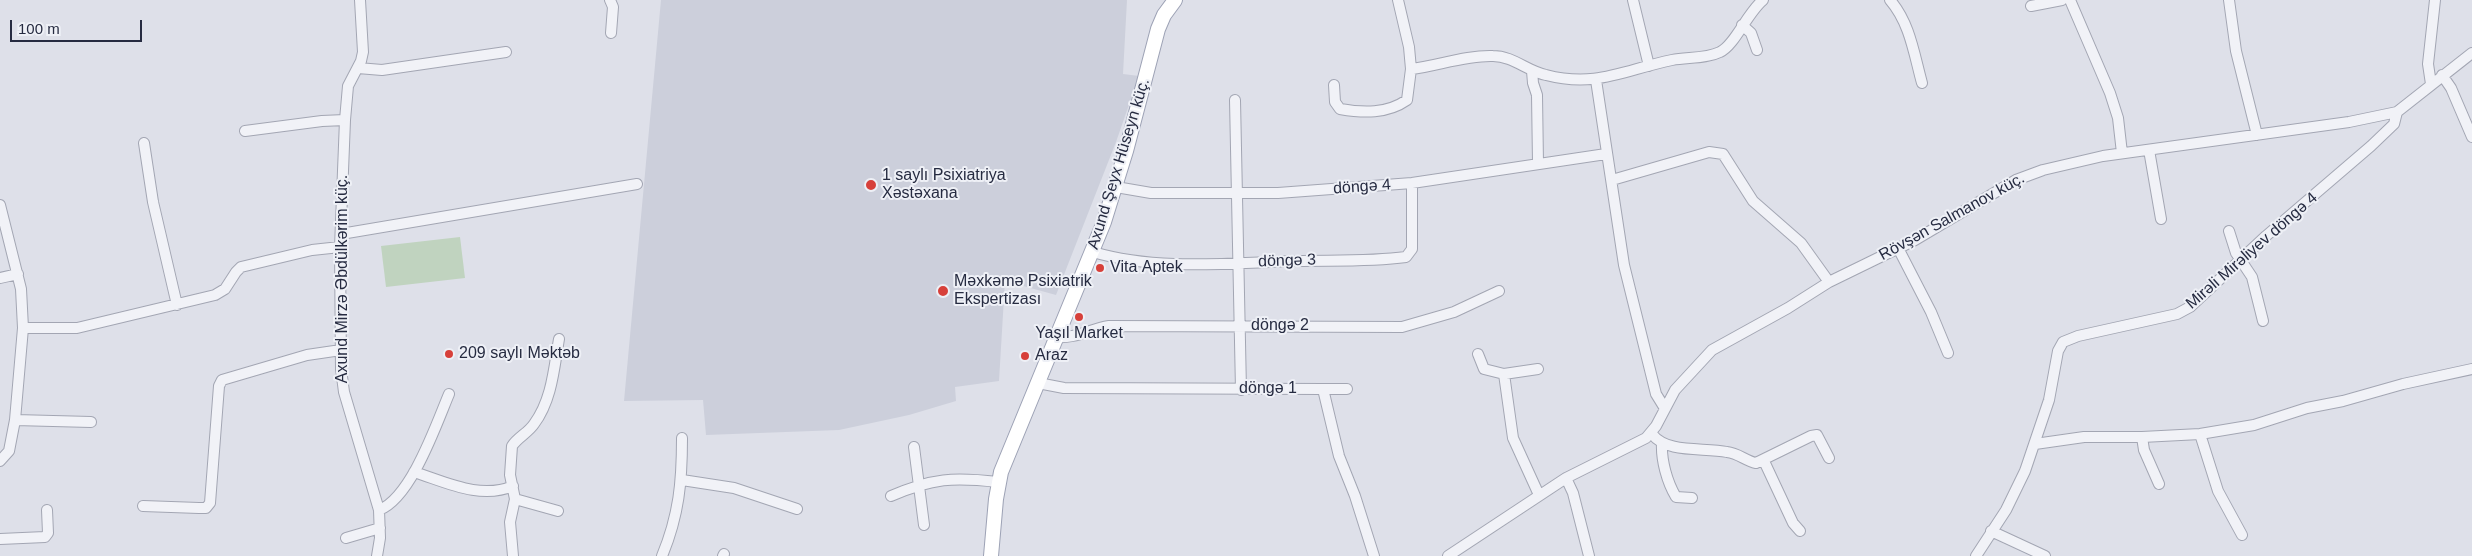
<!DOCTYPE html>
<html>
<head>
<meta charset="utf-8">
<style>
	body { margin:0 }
	#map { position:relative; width:2472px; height:556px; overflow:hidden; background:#dee0e9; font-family:Arial,sans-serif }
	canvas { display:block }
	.scale { position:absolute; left:10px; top:20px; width:132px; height:22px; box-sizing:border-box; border:2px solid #262b41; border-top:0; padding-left:6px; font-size:15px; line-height:18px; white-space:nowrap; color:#262b41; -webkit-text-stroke:4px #eef0f6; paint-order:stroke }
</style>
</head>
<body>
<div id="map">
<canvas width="2472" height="556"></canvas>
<div class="scale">100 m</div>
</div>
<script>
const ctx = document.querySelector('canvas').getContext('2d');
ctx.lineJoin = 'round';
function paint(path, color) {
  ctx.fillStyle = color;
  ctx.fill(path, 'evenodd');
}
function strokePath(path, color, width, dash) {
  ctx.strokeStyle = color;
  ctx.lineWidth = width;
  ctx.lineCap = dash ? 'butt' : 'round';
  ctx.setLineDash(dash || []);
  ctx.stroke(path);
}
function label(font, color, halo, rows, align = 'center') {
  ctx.font = font + ' Arial,sans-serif';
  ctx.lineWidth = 4;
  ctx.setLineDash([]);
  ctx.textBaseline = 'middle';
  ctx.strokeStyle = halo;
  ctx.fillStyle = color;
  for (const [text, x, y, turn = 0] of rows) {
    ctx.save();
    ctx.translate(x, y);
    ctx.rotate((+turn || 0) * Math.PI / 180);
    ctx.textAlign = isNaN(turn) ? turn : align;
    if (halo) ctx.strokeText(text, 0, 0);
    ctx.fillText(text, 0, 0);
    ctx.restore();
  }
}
paint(new Path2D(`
	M661,0H1127L1123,74L1139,76L1116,142L1056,295L1005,281L999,381L955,387L956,401L909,415L839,430L706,435L703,400L624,401Z`), '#cccfdb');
paint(new Path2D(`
	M460,237L465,278L386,287L381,246Z`), '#c0d3bf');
const minor = new Path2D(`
	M360,0L363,52L361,61L348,86L345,120L340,247L341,369L344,392L379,510L380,538L377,556
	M610,0L613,7L611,33
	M1398,0L1409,47L1411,69C1437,66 1466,55 1493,56C1513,56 1527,71 1546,75C1596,88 1624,70 1672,60C1687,57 1706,59 1720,52C1735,45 1747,13 1763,0
	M1633,0L1649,66
	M1890,0C1910,23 1914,54 1922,83
	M2070,0L2110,93L2118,118L2122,153
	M2229,0L2236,51L2257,135
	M2031,6L2062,0
	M1742,25L1751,33L1757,50
	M358,68L382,70L506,52
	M1532,71L1533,83L1537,95L1538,163
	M2442,75L2451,88L2472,137
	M1596,80L1624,265L1656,394L1664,407
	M2431,84L2428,64L2435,0
	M1334,85L1335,102L1340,109C1363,113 1387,114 1407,100L1411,69
	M1235,100L1241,390
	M245,131L322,121L345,120
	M144,143L153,202L177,305
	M2149,150L2161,219
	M1612,180L1709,152L1723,154L1753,201L1801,243L1829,282
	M1116,187L1151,193H1278L1412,183L1606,154
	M0,205L21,289L23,328L15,420L9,451L0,461
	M2229,231L2236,253L2252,277L2263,321
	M341,234L637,184
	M1898,248L1931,312L1948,353
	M1093,252C1157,271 1228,263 1295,261C1331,260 1369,262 1406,257L1412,249V183
	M0,278L18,274
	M23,328H77L215,295L225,289L236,272L241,267L312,250L340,247
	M1056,337C1075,339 1090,329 1109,326L1402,327L1454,312L1499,291
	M1478,354L1484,369L1504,374L1513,438L1539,495
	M1504,374L1538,369
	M1038,383L1064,388L1323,389L1339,456L1355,496L1374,556
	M1323,389H1347
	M15,420L91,422
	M1652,434C1667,454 1704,447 1727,452C1738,453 1746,461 1756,463L1811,436L1817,435L1829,458
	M2200,434L2218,491L2242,535
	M2142,437L2144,450L2159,484
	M1662,443C1661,460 1667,482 1676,497L1692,498
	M2035,444L2084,437H2142L2200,434L2254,425L2307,408L2343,401L2403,384L2472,369
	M914,447L924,525
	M1764,461L1793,523L1800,531
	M414,472C446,482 480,500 513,486
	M1566,478L1573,493L1589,556
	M682,480L734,488L797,509
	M891,496C933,478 953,477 998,482
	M515,499L558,511
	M143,506L199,508H206L210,503L219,386L222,380L307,355L341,350
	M379,510C411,498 436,425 449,394
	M1991,531L2045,556
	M346,538L380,528
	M0,539L45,537L48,533L47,510
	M513,556L510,522L515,499L510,475L512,446C518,437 528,433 534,424C552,400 554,368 559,339
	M662,556C679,515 682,482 682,438
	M723,556L724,554
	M1448,556L1566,478L1646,438L1656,426L1675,390L1712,350L1788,308L1829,282L1915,240L2016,180L2043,170L2103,156L2349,122L2397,112L2472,53
	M1976,556L2006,510L2025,471L2049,400L2058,351L2063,342L2078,336L2177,314L2190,307L2266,236L2371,146L2394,124L2397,112`);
const major = new Path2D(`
	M991,556L996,499L1001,472L1104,222L1126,151L1158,29L1164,15L1175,0`);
strokePath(minor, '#a3a6b3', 12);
strokePath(major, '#9da2b5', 16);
strokePath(minor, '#f1f2f7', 10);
strokePath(major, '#fff', 14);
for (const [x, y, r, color] of [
	[871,185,6,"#d7403a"],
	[1100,268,5,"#d7403a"],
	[943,291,6,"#d7403a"],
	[1079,317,5,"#d7403a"],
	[449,354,5,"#d7403a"],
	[1025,356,5,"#d7403a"]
]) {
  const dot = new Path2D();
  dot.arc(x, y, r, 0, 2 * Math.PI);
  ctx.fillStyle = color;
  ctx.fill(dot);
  strokePath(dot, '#eef0f6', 2);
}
label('16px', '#262b41', '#eef0f6', [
	["Axund Şeyx Hüseyn küç.",1119,164,-73],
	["döngə 4",1362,187,-4],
	["Rövşən Salmanov küç.",1952,217,-29],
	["Mirəli Mirəliyev döngə 4",2252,251,-41],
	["döngə 3",1287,261,-2],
	["Axund Mirzə Əbdülkərim küç.",343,279,-90],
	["döngə 2",1280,326],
	["döngə 1",1268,389]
]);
label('16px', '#262b41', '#eef0f6', [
	["1 saylı Psixiatriya",882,176],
	["Xəstəxana",882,194],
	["Vita Aptek",1110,268],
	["Məxkəmə Psixiatrik",954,282],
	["Ekspertizası",954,300],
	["Yaşıl Market",1079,334,"center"],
	["209 saylı Məktəb",459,354],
	["Araz",1035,356]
], 'left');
</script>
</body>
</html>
